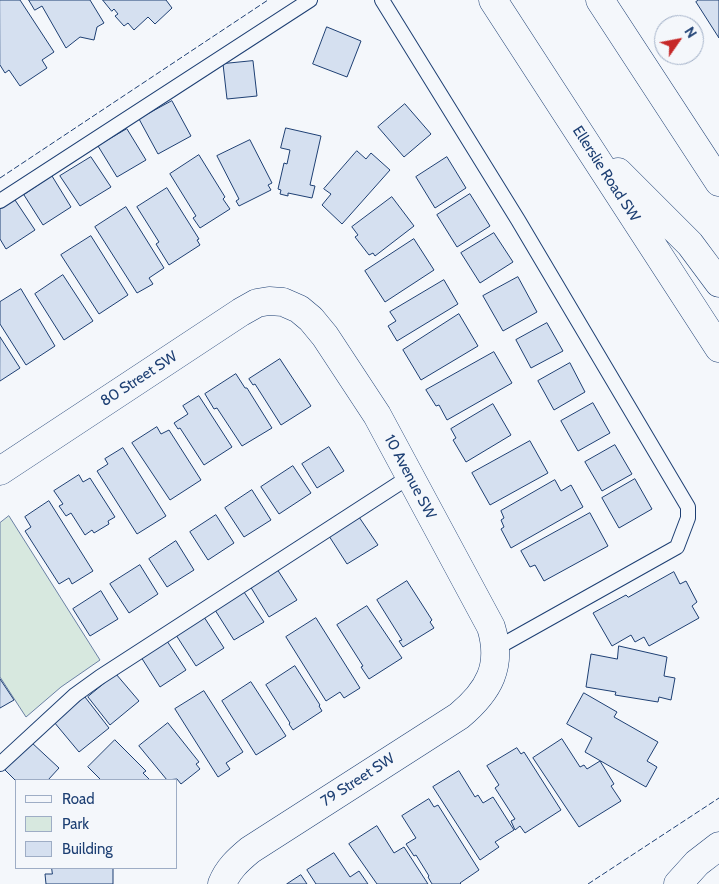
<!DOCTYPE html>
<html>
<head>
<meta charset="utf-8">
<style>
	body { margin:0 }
	#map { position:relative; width:719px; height:884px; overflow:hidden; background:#f4f7fb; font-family:Cabin,sans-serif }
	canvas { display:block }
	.legend { position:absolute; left:15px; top:779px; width:162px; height:90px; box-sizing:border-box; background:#f4f7fb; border:1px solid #9eadc5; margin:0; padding:6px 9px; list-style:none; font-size:15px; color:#1d3f73 }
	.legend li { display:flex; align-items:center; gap:10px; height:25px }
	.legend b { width:25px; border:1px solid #9eadc5 }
	.north { position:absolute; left:654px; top:15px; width:50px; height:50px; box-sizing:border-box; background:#f4f7fb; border:1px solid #9eadc5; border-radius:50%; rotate:57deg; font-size:14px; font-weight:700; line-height:20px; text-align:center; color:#1d3f73 }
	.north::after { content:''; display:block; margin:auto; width:18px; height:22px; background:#c62828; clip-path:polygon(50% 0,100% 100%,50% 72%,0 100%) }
</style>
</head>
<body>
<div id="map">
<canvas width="719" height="884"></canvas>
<ul class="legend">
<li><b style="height:6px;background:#f4f7fb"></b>Road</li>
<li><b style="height:14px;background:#d7e8df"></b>Park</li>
<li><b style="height:14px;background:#d5e0f0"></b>Building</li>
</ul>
<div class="north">N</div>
</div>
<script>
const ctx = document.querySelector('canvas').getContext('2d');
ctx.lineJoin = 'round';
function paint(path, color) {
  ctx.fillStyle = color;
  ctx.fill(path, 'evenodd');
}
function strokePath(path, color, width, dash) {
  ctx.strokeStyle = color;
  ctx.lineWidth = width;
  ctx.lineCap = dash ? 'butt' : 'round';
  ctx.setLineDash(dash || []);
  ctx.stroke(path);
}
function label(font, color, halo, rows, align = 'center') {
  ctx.font = font + ' Cabin,sans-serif';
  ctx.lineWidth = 4;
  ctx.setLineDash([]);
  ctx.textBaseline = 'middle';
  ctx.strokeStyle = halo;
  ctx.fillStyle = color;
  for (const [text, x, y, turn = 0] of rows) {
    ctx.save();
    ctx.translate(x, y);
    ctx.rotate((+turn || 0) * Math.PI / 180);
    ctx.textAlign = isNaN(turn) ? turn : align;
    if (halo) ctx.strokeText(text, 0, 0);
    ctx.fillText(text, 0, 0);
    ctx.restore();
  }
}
const green = new Path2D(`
	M9,516L100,660L61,687L26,717L0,677V523Z`);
paint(green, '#d7e8df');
strokePath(green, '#687fa3', 1);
const building = new Path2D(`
	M0,0H20L54,52L42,60L47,68L20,86L9,70L5,73L0,65Z
	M29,0H90L104,23L97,27L94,40L80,37L66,48L42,6L35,10Z
	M103,0H166L172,8L155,24L148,17L134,30L128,23L124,26L115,16L118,14L114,9L112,11Z
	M699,0H719V38L696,2Z
	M327,27L361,41L347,77L313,64Z
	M253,61L257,96L227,99L223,64Z
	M172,101L191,136L158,154L139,119Z
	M405,104L431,134L404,157L378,127Z
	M286,128L321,136L310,185L315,186L312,198L288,193V196L280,194L281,190L278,189L284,163L287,164L290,150L281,148Z
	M127,129L146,160L117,177L98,146Z
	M250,140L272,183L268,185L271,190L239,206L236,201L239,199L217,156Z
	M357,151L366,159L371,153L390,170L342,224L322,205L331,194L324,189Z
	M199,155L225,197L223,199L230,209L200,228L193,218L196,216L170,174Z
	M91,157L111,187L80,206L60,176Z
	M447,157L466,188L435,208L416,177Z
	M52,176L71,207L43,225L24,195Z
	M167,188L199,239L197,240L200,245L169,265L156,244L159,242L137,207Z
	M470,194L490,226L457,247L437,215Z
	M392,197L414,226L375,256L373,253L369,255L355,237L358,235L352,227Z
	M15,200L35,230L6,249L0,239V209Z
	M126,207L164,268L149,278L153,284L137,293L95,227Z
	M494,233L513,262L480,283L461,253Z
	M91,236L128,295L99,314L61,255Z
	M414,239L434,270L385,302L365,271Z
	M63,275L93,321L64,340L35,294Z
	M518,277L537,312L503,331L483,296Z
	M444,280L458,304L397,341L388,326L396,321L390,312Z
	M21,289L55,346L26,365L0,324V302Z
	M459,314L478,346L421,380L403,350Z
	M547,323L563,351L531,368L516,340Z
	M0,337L20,368L0,381Z
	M494,352L512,383L447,420L439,405L436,406L426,390Z
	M280,359L311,406L281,425L255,384L253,385L249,379Z
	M570,363L585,392L554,410L538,381Z
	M236,374L245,388H247L272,428L242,446L217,408L214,409L205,394Z
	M199,396L232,447L204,465L180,428L178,429L174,423L188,414L183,406Z
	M593,403L610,433L578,451L561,421Z
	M493,404L511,435L466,462L453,440L456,438L451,429Z
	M157,427L161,434L169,430L201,480L170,500L132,443Z
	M530,441L548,473L490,505L472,473Z
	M615,445L632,474L602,491L585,462Z
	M329,447L344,471L317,488L302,464Z
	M123,448L166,516L137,534L97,471L108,464L105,459Z
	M293,466L311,493L279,514L261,487Z
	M79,475L83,482L90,478L115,517L108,521L109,524L94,533L92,530L85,535L71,513L66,516L59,506L63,504L54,491Z
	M635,479L652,509L619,528L602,498Z
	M555,480L561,491L571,485L583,507L511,548L501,529L504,527L501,520L504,518L501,511Z
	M252,490L271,520L244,537L225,508Z
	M49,501L93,571L72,584L69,578L59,584L25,531L31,527L25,517Z
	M590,513L608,546L544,581L535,565L530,567L521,551Z
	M216,515L234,543L208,560L190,532Z
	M359,517L378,545L347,564L329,536Z
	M176,541L194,570L167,587L149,559Z
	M140,565L158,594L129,613L110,584Z
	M277,569L297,600L269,617L250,586Z
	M674,572L680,584L686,581L697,602L692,606L699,618L649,646L644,637L635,642L631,635L612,646L593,613L626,595L628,597Z
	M407,581L432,620L430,622L434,628L403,647L399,641L402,640L377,600Z
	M101,591L118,619L90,636L73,609Z
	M244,592L264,622L234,640L215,610Z
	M367,606L402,658L369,679L361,667L363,666L337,625Z
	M204,617L224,648L196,666L176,635Z
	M316,618L360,688L344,698L340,692L326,701L286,637Z
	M167,641L186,670L160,687L141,657Z
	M619,646L667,657L664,676L675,678L671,700L659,697L658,702L615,695L616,692L586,687L591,654L617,659Z
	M295,666L320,705L319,706L322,711L293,730L289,724L290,723L266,685Z
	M116,674L139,701L110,725L88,697Z
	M0,679L14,700L0,708Z
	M251,682L286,736L256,755L222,701Z
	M204,691L243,752L226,763L230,769L218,777L175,709Z
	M584,693L617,712L614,717L658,742L647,761L657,767L646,787L585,752L592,738L567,724Z
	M85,697L109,728L79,752L54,722Z
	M168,723L199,762L196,764L200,769L181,784L177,779L167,780L139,746Z
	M562,739L580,767L584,765L587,769L600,761L614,784L611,786L621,801L579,827L533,758Z
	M115,740L146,771L143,773L150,780H101L88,767Z
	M31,742L59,768L48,780L16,781L5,770Z
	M517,748L521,754L524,752L561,810L525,833L520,826L515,830L511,821L515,819L495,788L499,785L487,766Z
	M459,771L475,797L478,795L483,803L493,797L514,830L495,842L499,847L480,860L433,787Z
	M429,799L434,807L438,805L479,870L460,883L461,884H432L428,877L429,876L416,855L414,856L406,844L416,838L402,816Z
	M377,826L394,853L404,847L428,884H377L349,844Z
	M334,853L350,877L359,871L368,884H316L307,870Z
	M52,868H113V884H46L45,874H52Z
	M301,875L307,884H287Z`);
paint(building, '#d5e0f0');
strokePath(building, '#1d3f73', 1);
const service = new Path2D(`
	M382,0L518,220L688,507V518L677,547L495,649
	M0,201L310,0
	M0,764L75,695L100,677L409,477`);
const minor = new Path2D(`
	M0,471L241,312L257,303L269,301L283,302L299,309L311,319L325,336L377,415L491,627C503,666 489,691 459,716L250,850C238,860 228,869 222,884`);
const tertiary = new Path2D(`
	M678,884L697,863L719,846`);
const secondary = new Path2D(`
	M493,0L719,348
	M600,0L719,182
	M618,172L690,244L719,283`);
strokePath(service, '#1d3f73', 16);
strokePath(minor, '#1d3f73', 29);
strokePath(tertiary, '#1d3f73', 29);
strokePath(secondary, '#1d3f73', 29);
strokePath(service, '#f4f7fb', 14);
strokePath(minor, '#f4f7fb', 28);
strokePath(tertiary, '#f4f7fb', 28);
strokePath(secondary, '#f4f7fb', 28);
strokePath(new Path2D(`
	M0,178L268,0
	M588,884L719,798`), '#1d3f73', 1, [6, 2.5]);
label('15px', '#1d3f73', '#f4f7fb', [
	["Ellerslie Road SW",606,174,57],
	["80 Street SW",139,379,-33],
	["10 Avenue SW",410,477,62],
	["79 Street SW",358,780,-33]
]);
</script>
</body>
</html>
